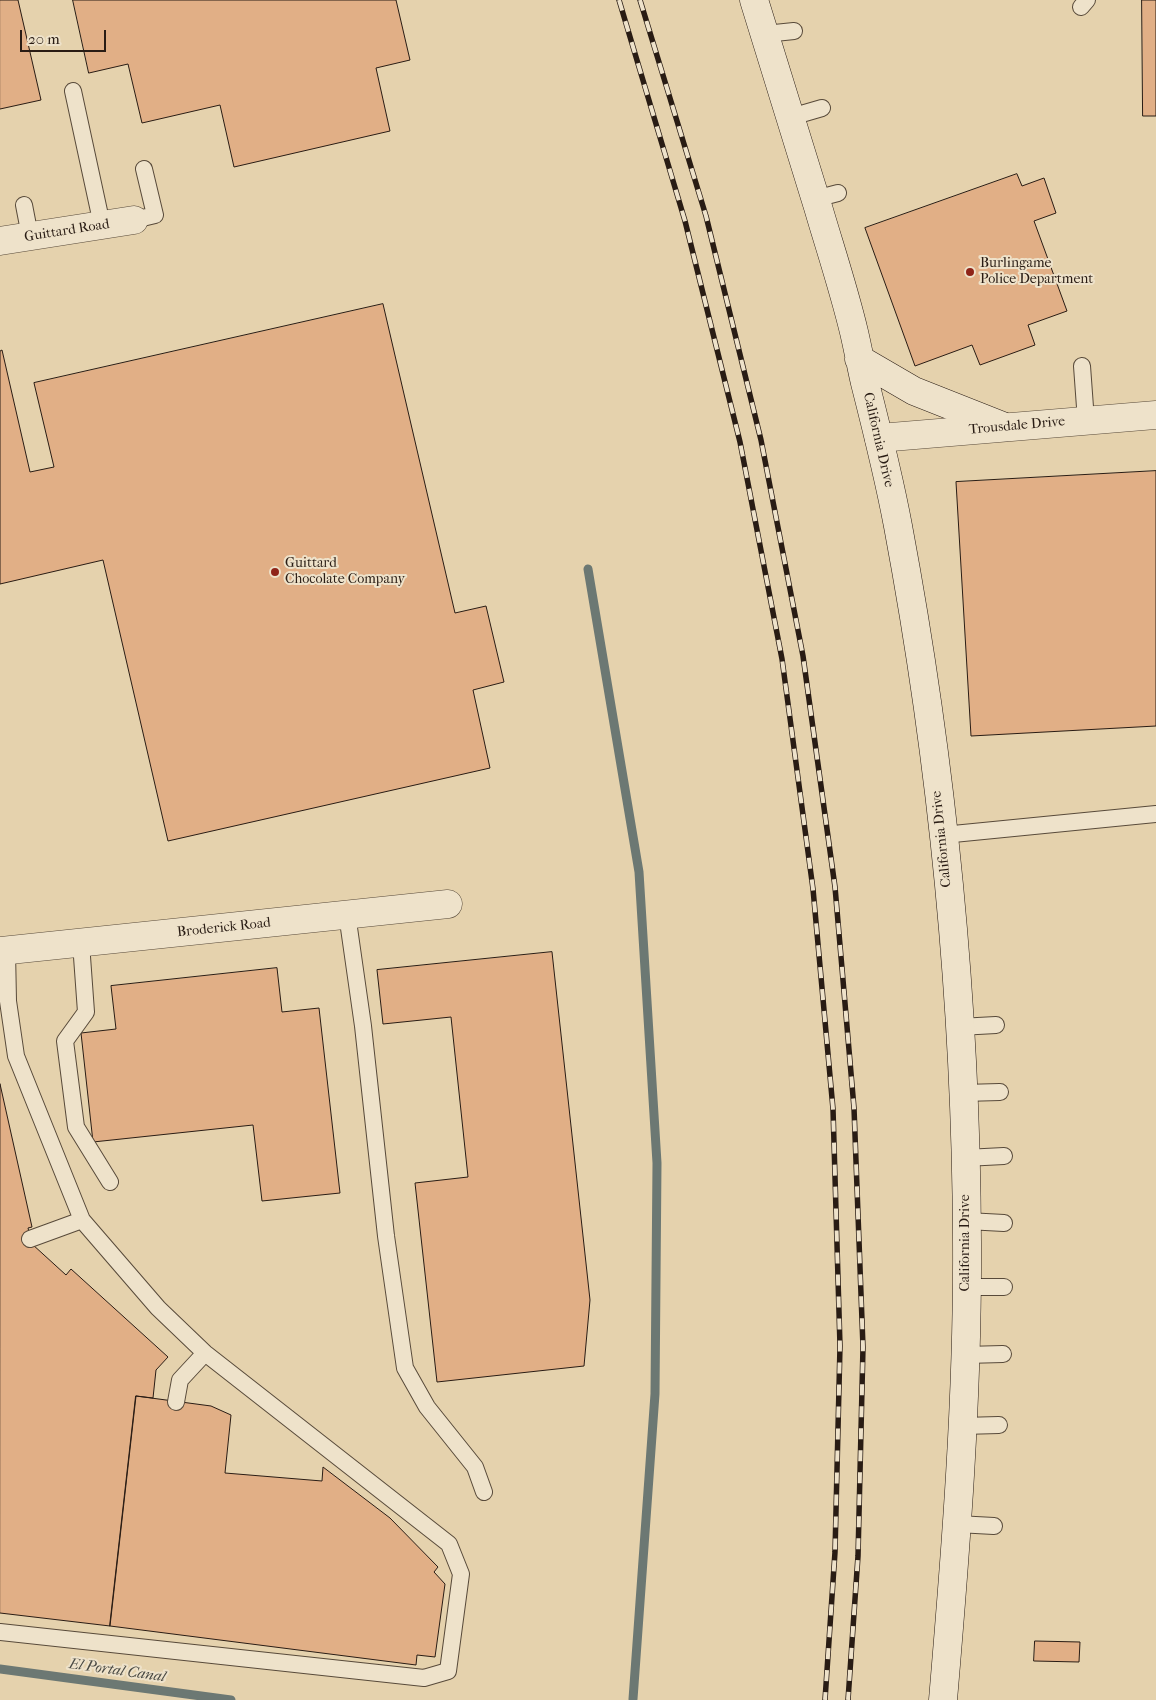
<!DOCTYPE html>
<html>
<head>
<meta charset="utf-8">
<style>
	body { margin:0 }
	#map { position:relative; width:1156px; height:1700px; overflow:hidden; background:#e5d2ad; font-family:"IM FELL French Canon",serif }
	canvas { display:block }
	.scale { position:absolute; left:20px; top:30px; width:86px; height:22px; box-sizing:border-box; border:2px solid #291c14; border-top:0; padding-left:6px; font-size:15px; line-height:18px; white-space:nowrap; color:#291c14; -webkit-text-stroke:4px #eee2ca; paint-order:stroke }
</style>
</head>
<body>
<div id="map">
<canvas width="1156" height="1700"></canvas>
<div class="scale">20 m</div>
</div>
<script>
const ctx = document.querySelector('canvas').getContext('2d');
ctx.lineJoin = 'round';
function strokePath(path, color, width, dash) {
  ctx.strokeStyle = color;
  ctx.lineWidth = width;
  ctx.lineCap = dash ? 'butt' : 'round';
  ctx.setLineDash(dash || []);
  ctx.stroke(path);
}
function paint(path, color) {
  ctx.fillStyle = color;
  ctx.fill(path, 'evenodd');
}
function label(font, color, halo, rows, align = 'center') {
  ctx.font = font + ' "IM FELL French Canon",serif';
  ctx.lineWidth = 4;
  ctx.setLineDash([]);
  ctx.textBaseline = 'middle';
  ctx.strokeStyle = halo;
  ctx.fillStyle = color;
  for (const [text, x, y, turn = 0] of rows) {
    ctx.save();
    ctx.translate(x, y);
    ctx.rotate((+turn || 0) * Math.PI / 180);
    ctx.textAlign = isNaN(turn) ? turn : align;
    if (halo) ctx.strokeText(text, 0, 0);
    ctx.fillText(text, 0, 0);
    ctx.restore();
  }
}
strokePath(new Path2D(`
	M588,569L639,872L657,1163L655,1394L633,1699
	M0,1669L231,1700`), '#6c7873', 9);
const building = new Path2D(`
	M0,0H18L41,100L0,109Z
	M73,0H396L410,60L376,68L390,131L234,167L220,105L142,123L128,64L89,73Z
	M1142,0H1156V116H1143Z
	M1017,174L1022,186L1044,178L1056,213L1034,221L1067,311L1028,325L1035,345L980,365L972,345L915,366L865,228Z
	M383,304L455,613L486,606L504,682L473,690L490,768L168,841L103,560L0,584V351L2,350L30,472L54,467L34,383Z
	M1156,471V726L971,736L956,482Z
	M552,952L590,1300L584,1366L437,1382L415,1183L468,1177L451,1017L383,1024L377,970Z
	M277,968L282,1012L319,1008L340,1193L262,1201L253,1125L93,1142L81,1033L116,1029L111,986Z
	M0,1084L32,1227L28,1228L32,1244L66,1275L71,1269L168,1357L156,1370L153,1398L136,1396L110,1626L0,1613Z
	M136,1396L211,1406L231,1415L225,1473L322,1481L323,1467L390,1518L438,1567L434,1572L445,1584L435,1657L417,1655L416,1665L110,1626Z
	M1035,1641L1080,1642L1079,1662L1034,1661Z`);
paint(building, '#e1af86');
strokePath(building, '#291c14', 1);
const lane = new Path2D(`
	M1081,7L1087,0
	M765,34L794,31
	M73,91L102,225
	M791,117L822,108
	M815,199L838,193
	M24,205L30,236
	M134,220L155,215L144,169
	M1082,366L1086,421
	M943,835L1156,814
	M347,914L363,1026L386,1236L405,1368L427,1407L475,1467L484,1492
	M81,943L86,1012L65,1041L76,1127L110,1182
	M959,1027L996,1025
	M963,1093L1000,1092
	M965,1158L1004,1156
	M967,1221L1004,1223
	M30,1239L82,1220
	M966,1287H1004
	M965,1355L1003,1354
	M176,1402L180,1380L205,1353
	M962,1426L999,1425
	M957,1524L994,1526
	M0,1632L424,1678L448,1671L461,1574L449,1544L205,1353L158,1308L82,1220L16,1056L8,1001L7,951`);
const street = new Path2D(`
	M0,241L134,220
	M879,438L1156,415
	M0,951L448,904`);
const secondary = new Path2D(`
	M754,0C776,69 797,138 818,207C830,248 844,290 854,332C858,349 861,366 865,383C877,430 889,478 898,526C942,761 966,1002 967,1241C968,1394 956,1548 943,1700
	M859,359L914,391L1005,427`);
strokePath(lane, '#584a3a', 18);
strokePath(street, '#584a3a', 29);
strokePath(secondary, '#291c14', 29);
strokePath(lane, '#eee2ca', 16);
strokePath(street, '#eee2ca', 28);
strokePath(secondary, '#eee2ca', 28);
const rail = new Path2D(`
	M619,0L685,221L740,442L782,659L813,889L833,1109L840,1346L835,1552L825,1700
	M640,0L706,216L761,440L803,656L835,887L854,1108L863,1347L858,1556L848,1700`);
strokePath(rail, '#291c14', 5.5);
strokePath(rail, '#eee2ca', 4, [11]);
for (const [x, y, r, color] of [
	[970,272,5,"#8f2418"],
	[275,572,5,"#8f2418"]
]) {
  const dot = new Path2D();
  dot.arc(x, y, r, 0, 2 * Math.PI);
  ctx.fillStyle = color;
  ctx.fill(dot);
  strokePath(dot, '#eee2ca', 2);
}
label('14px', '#291c14', '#eee2ca', [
	["Guittard Road",67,231,-9],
	["Trousdale Drive",1017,426,-5],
	["California Drive",878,440,77],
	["California Drive",942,839,-96],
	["Broderick Road",224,928,-6],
	["California Drive",966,1243,-90]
]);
label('14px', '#291c14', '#eee2ca', [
	["Burlingame",980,264],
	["Police Department",980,280],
	["Guittard",285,564],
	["Chocolate Company",285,580]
], 'left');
label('italic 15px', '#4a4a44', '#eee2ca', [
	["El Portal Canal",117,1671,8]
]);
</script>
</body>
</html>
